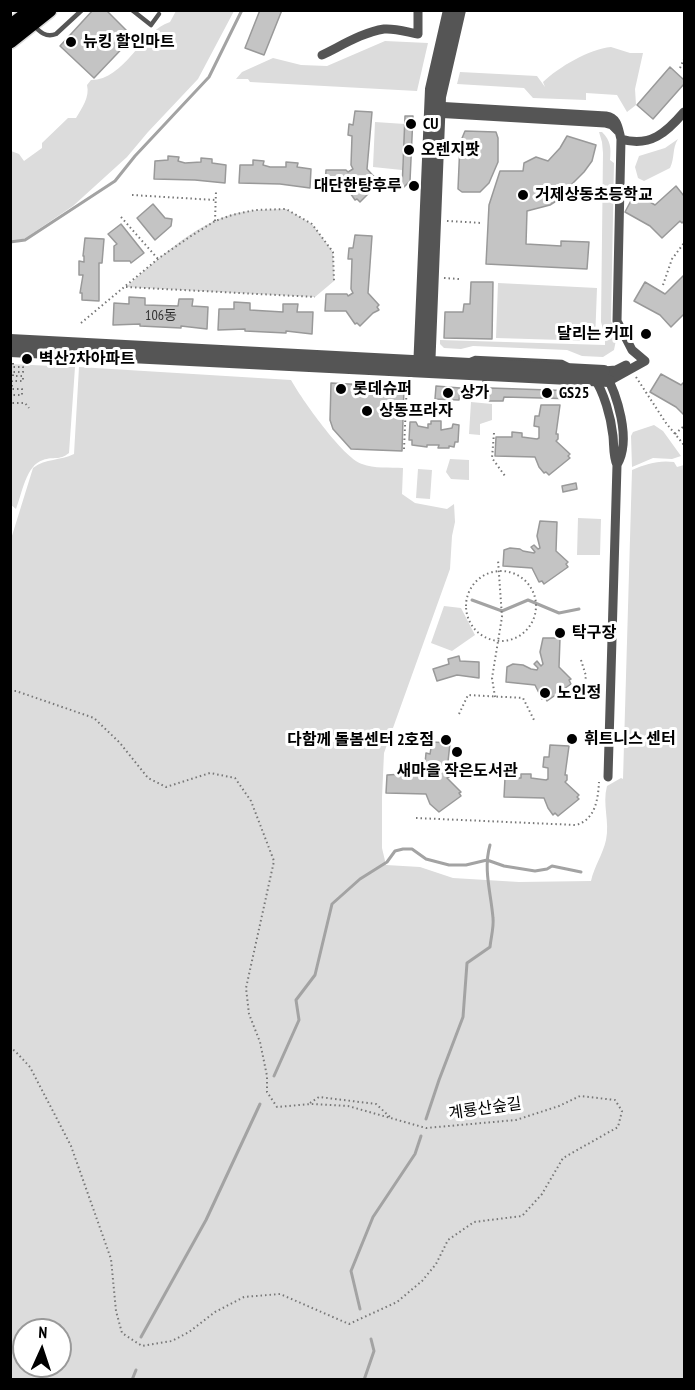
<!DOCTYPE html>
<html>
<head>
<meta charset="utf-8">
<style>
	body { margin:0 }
	#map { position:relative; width:695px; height:1390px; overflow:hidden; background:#fff; font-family:"PT Sans Narrow",sans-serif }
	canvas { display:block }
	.frame { position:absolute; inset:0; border:12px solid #000; pointer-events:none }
	.north { position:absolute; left:12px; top:1318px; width:60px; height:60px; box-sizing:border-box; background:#fff; border:2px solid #999; border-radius:50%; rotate:3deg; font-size:16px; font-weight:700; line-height:24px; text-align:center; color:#000 }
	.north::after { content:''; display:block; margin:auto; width:21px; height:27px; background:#000; clip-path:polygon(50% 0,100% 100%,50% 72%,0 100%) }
</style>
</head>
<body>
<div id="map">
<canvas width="695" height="1390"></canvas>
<div class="frame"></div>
<div class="north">N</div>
</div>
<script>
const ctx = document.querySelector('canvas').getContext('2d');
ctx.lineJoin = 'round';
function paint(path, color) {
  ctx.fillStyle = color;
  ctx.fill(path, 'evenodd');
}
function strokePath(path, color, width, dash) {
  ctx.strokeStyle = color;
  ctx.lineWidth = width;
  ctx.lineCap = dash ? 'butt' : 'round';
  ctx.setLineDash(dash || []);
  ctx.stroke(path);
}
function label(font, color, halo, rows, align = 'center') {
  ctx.font = font + ' "PT Sans Narrow","Noto Sans KR",sans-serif';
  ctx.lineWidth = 6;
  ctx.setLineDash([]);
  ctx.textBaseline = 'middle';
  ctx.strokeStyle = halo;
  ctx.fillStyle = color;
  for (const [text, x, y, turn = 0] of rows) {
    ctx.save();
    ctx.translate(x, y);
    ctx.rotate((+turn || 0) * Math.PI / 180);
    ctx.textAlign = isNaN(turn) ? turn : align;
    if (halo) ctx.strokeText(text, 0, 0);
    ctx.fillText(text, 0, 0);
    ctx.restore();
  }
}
paint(new Path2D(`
	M176,11H234L198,79L148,132L127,157L73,206L24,239L11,241V151L19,154L24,161L42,148V143L68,118H76C82,108 90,97 87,85L91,80C125,80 140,32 170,22Z
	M385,41L428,43L417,91L250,82L248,79H236L242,72L273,58L301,65L327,66Z
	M611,47L630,53H643L635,89L636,105L627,112L617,95L586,93V100L533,98L524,88L457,84L460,72L537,76L545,87L543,82C559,67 589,49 611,47Z
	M375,122L405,124L402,170L373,167Z
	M599,132H602C611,141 611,148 610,160L614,163L611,321L617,335L614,350L603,357L582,356L567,350L473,346L461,349L444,348L440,344V340L605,345V336L601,322L603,153L602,142Z
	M678,139C672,148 675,158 670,168L644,181L638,178L635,167L639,156L665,148Z
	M286,209L312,224L333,252L334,281L315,297L126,287C157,260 191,227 230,215C249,209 267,210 286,209Z
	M498,283L597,288L595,341L496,338Z
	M10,364L75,367L69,453C59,461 54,456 43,460C26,465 22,494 16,509L10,504Z
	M79,367L291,380C301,398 343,458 362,464C374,469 390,467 403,468L402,494L415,503L447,509L454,504L455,522L452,536L450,569L384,753L382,797V848L386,865L420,867L453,878L519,882L591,881C594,867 603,854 606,840C610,822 602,804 607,786L621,778L623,779L632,470C646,464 658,460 674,462L677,467L684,465V1379H11V539L33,468C46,458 60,461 74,454ZM24,1330H60V1366H24Z
	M471,402L492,404V420L480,424V435L469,434Z
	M654,425L663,431L681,456L672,459L653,458L632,467L631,436L633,432Z
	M450,459L469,460V480L451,479L446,472Z
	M418,469L432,470L430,499L416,498Z
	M578,518L601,519L600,555H577Z
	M444,606L461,608L475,635L452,651L431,643Z`), '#dcdcdc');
strokePath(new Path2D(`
	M10,242L25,240L115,181L135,156L209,77L242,10
	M472,600L502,611L528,600L559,613L579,609
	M274,1076L299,1020L296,1000L315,975L332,904L360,879L387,862L395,851L403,849H412L426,859L449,865H466L487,860L504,866L535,871L547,869L552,866L581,872
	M426,1119L439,1080L463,1017L467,963L490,947C491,937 494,927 493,918C491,893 483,869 490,845
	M360,1309L351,1271L373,1217L415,1154L421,1136
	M141,1337L206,1220L260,1104
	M132,1380L136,1370
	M364,1380L374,1351L371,1339`), '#a3a3a3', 3);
const building = new Path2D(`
	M93,10H106L133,37L94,78L60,46Z
	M260,10H282L264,55L245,48Z
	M670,67L684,80V84L653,119L637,105Z
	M355,111L372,112L367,169L379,182L377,183L379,186L374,190L373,189L360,202L357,199L355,200L346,187H325L326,170H346L348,172L353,169L351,165L352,136L348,135L349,124L353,125Z
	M405,116H413L410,181L402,189Z
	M465,131L496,132L498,138V162L489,183L480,192H462L458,189L460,143Z
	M567,136L596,145L592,161L584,172L568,188L572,191L567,194L550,205L527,211L526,244L561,246V241L589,242L587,269L486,264L489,205L500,171H523L524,163L536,157L548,161L560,148Z
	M168,156L179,157L178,161L185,163L201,162V158L212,159V163L226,165L225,183L195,180L154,179L155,161L168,160Z
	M253,160L264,161L263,165L270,167H286V162L298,163L297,167L311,169L310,188L280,184L239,183L240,165H253Z
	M676,186L684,196V221L682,223L680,221L662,238L650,226L625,212L635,193L655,205Z
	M153,204L165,218L172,219L171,226L155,240L137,218Z
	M121,224L144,253L131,263L130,261H114V246L117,244L108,234Z
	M355,235L372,236L368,293L379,305L377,307L379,310L373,313L360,326L357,323L355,324L346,311H325L326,294H347L348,296L353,293L351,289L352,259H348L349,248H353Z
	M85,238L104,239L102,263H99V301L82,300V293H80L83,275H79V261L84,262V256H83Z
	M684,275V314L671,327L660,315L634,301L645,282L665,294Z
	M471,282H493L492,339L444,338L445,312H463L464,304H470Z
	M129,297L145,298V305L178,306L179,299H193L192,306L208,307L207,329L181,326V328L140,326V324L113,325L114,303L129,304Z
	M234,302L250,303V310L283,312V304H298L297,312H313L312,334L286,331V333L245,331V329L218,330L219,309H234Z
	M661,374L681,385L684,382V415L676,407L650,392Z
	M331,383L404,387L402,451L351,449L333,429L330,420Z
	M436,386L460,388L459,400L435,399Z
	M490,388L578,391V399L504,397L503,401H489Z
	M541,405H560L556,434H558V439L556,441L570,454L568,456L570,458L549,475L546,472L544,473L539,467L535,457L495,456L496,437H512V432L522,433V437L537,439L539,438V427L534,426L535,416H539Z
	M431,421H441V430L452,428L453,424L459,425L458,442H455L454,447L449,446V448H438L439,445H427V447L412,445V440H409L410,422H416L418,426L428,428V424H431Z
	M576,483L577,489L563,492L562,486Z
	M540,521L557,522L556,551L568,562L566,564L568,567L544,584L542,581L539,582L532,568L503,566L504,550L510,548L520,549L523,551L534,553L535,552L531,547L534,545L538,549L540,548L537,536Z
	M543,638H560L559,667L571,679L569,680L571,684L547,701L545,697L542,699L535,685L506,682L507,667L513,664L523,665L531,669L537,670L538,668L534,664L537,661L541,666L543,664L540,652Z
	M459,656L460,661L479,662V678L457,675L437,681L433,669L449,664L448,659Z
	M432,742L450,743L447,771H449V777L447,778L461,792L459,793L461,796L439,812L430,804L426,794L386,793L387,775L403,774V770H413V775L428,777L430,775V764H425L426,753L430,754Z
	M550,745L569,746L565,775H567V780L565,782L579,795L577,797L579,799L558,816L555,813L553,815L548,808L544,798L504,797L505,778H521V774H531V778L546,780L548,779V768L543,767L544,757H549Z`);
paint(building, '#c4c4c4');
strokePath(building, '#999', 1.5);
const primary = new Path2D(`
	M10,27L33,10
	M10,41L49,10`);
strokePath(primary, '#dbdbdb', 18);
strokePath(new Path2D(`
	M680,68L684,59
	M132,195L215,200
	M121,217L158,259
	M215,221L216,191
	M447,221L482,223
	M444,278L459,279
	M663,285L672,259L684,243
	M126,287L315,297
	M81,323L159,258L191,236L215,221L232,215L255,210L286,209L312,224L333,252L334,281
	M13,363V367H23V372H13V376H23V381H12V389H22V395H11V403H25L29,408
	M636,377L666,423L684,445
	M494,433L492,458L505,476
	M675,434L684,426
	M404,449L407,381
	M466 606a35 35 0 1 1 70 0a35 35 0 1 1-70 0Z
	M581,660L586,676L584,688
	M10,691H16L94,718L120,743L148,778L166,787L210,773L235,778L251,801L274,861L246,988L249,1014L260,1042L267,1076V1092L277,1107L311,1104L348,1106L426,1128L516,1120L559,1106L580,1096L615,1100L622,1111L618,1127L563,1158L542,1194L522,1216L474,1222L448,1240L436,1264L422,1281L397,1302L349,1324L280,1294L244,1297L215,1312L189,1332L172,1341L142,1346L122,1333L116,1311L111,1259L71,1146L30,1067L15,1051L10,1048
	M495,697L492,678L502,617L498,560
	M459,714L468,695L523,698L535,722
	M416,818L576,825C595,820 598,800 599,782
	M310,1103L319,1097L376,1104L390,1117`), '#777', 2, [1.5, 3]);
strokePath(new Path2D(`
	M132,10L151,25L159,14
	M33,25C40,32 46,38 56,34L82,10
	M470,360L475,358L562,362L568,365
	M484,391L485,375`), '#555', 4.5);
strokePath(new Path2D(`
	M322,55C341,46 363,32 384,29C395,28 407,32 418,34V10
	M435,106L606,116C618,118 618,128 621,139L617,321L632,350L645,361L609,381
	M434,113L605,123L612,125L618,131
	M621,139C650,148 667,132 684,112
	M593,376C604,392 611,417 613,436C614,446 613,456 617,465L608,777
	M617,465C632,440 617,394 604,371L616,370L626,365`), '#555', 9);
strokePath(new Path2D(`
	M10,340L604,371
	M10,351L609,381
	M419,370L431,89L449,10
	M429,371L440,97L460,10`), '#555', 12);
strokePath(primary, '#000', 15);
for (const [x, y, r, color] of [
	[71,42,6,"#000"],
	[411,124,6,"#000"],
	[409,150,6,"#000"],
	[414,186,6,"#000"],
	[523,195,6,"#000"],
	[646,334,6,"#000"],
	[27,359,6,"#000"],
	[341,389,6,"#000"],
	[448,393,6,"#000"],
	[547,393,6,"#000"],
	[367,411,6,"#000"],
	[560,633,6,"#000"],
	[545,693,6,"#000"],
	[572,739,6,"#000"],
	[446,740,6,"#000"],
	[457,752,6,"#000"]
]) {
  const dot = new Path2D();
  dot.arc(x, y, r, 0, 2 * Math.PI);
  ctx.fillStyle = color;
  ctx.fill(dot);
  strokePath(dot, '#fff', 2);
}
label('14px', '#313131', null, [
	["106동",161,316]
]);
label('bold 16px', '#000', '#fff', [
	["뉴킹 할인마트",83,42],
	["CU",423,124],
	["오렌지팟",421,150],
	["대단한탕후루",402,186,"right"],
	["거제상동초등학교",535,195],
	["달리는 커피",634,334,"right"],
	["벽산2차아파트",39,359],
	["롯데슈퍼",353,389],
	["상가",460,393],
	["GS25",559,393],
	["상동프라자",379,411],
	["탁구장",572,633],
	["노인정",557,693],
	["휘트니스 센터",584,739],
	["다함께 돌봄센터 2호점",434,740,"right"],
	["새마을 작은도서관",457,771,"center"]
], 'left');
label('16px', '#000', '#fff', [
	["계룡산숲길",485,1109,-8]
]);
</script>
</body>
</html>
